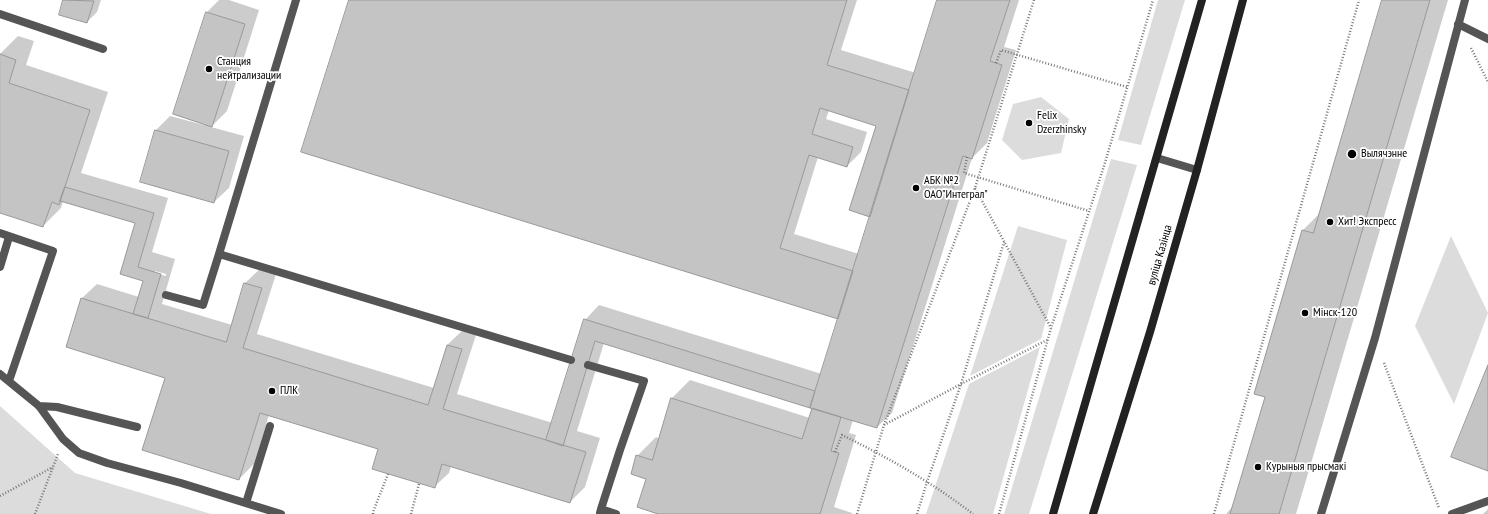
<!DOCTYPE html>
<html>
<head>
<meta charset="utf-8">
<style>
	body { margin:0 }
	canvas { display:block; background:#fff }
</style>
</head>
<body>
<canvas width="1488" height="514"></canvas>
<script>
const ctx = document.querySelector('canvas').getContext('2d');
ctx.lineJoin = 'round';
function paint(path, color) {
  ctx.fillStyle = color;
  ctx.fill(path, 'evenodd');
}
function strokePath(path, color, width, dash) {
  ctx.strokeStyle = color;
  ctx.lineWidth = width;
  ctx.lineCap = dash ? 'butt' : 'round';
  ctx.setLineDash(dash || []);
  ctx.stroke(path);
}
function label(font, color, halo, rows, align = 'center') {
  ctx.font = font + ' "PT Sans Narrow",sans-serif';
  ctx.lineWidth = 3.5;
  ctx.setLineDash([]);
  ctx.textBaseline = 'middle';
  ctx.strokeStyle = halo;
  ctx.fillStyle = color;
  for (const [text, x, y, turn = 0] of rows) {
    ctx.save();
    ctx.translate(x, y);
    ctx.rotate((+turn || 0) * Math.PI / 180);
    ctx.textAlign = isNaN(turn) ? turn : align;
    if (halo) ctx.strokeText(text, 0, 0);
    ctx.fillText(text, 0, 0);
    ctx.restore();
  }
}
paint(new Path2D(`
	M1158,0H1185L1141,145L1118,140Z
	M1041,97L1069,119L1061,153L1022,160L1002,140L1013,104Z
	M1111,159L1137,165L1029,514H1004Z
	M1018,226L1067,240L1041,339L970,376Z
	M1451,236L1488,313L1454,404L1415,326Z
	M1040,347L993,514H926L969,384Z
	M0,406L75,473L211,514H0Z`), '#dcdcdc');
paint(new Path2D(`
	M64,0H101L97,12L87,22L60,14Z
	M219,0H229L259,10L227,111L211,127L244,136L229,188L214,202L156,130L170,116L204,125L205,124L174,114L207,12Z
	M350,0H857L841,50L916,73L939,0H1019L1004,47L1016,50L987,143L972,158L892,413L877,427L853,420L849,433L856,435L834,507L852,513V514H662L637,456L656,437L659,439L671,399L690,380L810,418L813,408L604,343L577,431L600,438L585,487L570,502L451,466L449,473L434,487L380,449L269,415L254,464L239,479L166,377L82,298L97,284L139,297L144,281L121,274L136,223L63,201L61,208L43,226L0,212V54L18,36L34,41L26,65L108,92L81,173L168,198L152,252L175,259L162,304L232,325L245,283L260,269L276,274L257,334L434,388L447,345L462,331L476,335L457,394L553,423L585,320L599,305L822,374L839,318ZM829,110L877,125L871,216L859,254L794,234L818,157L847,166L861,152L867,132L826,119ZM155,271L166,274V276L155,273Z
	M1383,0H1448L1296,514H1226L1234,505L1266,396L1303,230L1320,213Z
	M1488,509V514H1483Z`), '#0003');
const building = new Path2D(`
	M63,0L94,1L87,23L59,15Z
	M349,0H847L827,65L909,90L870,217L849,210L876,126L820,108L812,134L853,147L847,167L809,155L780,248L853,271L838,319L301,152Z
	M937,0H1010L990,61L1002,65L972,159L963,156L877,428L810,408Z
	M1382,0H1430L1279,514H1230L1265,397L1254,394L1302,230L1313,233Z
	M206,12L245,24L212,127L173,114Z
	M0,54L16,60L9,83L90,110L59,205L52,202L43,227L0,213Z
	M155,130L229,151L214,203L140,182Z
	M65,187L154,213L138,267L161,274L148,318L133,314L143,281L120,274L135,223L60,201Z
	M244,283L262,288L243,348L428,405L447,345L462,349L443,409L586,452L570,503L442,464L435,488L372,469L378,449L260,413L239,480L142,450L165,378L66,347L81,298L226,342Z
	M584,319L815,391L810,408L595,341L563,446L546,440Z
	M1488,365V471L1451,457Z
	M671,398L802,439L812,408L841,417L831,451L839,453L820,514H658L637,507L646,479L631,474L636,455L652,460Z`);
paint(building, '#c4c4c4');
strokePath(building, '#999', 1);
strokePath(new Path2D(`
	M1471,48L1488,82
	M996,63L1001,50L1127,87
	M1039,125L1066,134
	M967,157L964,173L1089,211
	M975,188L1051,328
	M1384,363L1439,508
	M884,425L975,188L1034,0
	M835,452L842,435C887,457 933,483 973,514
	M0,496L53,467
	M35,514L58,454
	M373,514V512L388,474
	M411,514L419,484
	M857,514L884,425L961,384L1047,340
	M917,514L927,482L961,384L1004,242
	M999,514L1051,328L1104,166L1153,0
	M1214,514L1359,0`), '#777', 2.5, [1, 2]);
strokePath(new Path2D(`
	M296,0L219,254L571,360
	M0,14L103,49
	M1458,24L1488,39
	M1157,158L1197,170
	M0,233L53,251L9,381
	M0,267L9,237
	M166,295L203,305L219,254
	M588,365L644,381L620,450L601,509
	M0,374L39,406L63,439L79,453L107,463L181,483L281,514
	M39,406L57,407L137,427
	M246,503L270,426
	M600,513L601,509L616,514
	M1321,514L1375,338L1465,0
	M1452,514L1488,501`), '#555', 8);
strokePath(new Path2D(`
	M1053,514L1202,0
	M1093,514L1150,332L1197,170L1243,0`), '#222', 8);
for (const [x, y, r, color] of [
	[209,69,4,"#000"],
	[1029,123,4,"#000"],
	[1352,154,5,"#000"],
	[916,188,4,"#000"],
	[1330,222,4,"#000"],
	[1305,313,4,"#000"],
	[272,391,4,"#000"],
	[1258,467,4,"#000"]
]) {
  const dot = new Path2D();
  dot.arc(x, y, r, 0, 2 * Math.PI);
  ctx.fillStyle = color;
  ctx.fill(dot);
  strokePath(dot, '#fff', 1.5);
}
label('12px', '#000', '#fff', [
	["Станция",217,62],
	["нейтрализации",217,76],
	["Felix",1037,116],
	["Dzerzhinsky",1037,130],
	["Вылячэнне",1361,154],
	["АБК №2",924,181],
	["ОАО\"Интеграл\"",924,195],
	["Хит! Экспресс",1338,222],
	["Мінск-120",1313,313],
	["ПЛК",280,391],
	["Курыныя прысмакі",1266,467]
], 'left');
label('12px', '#000', '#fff', [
	["вуліца Казінца",1160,255,-74]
]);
</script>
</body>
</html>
